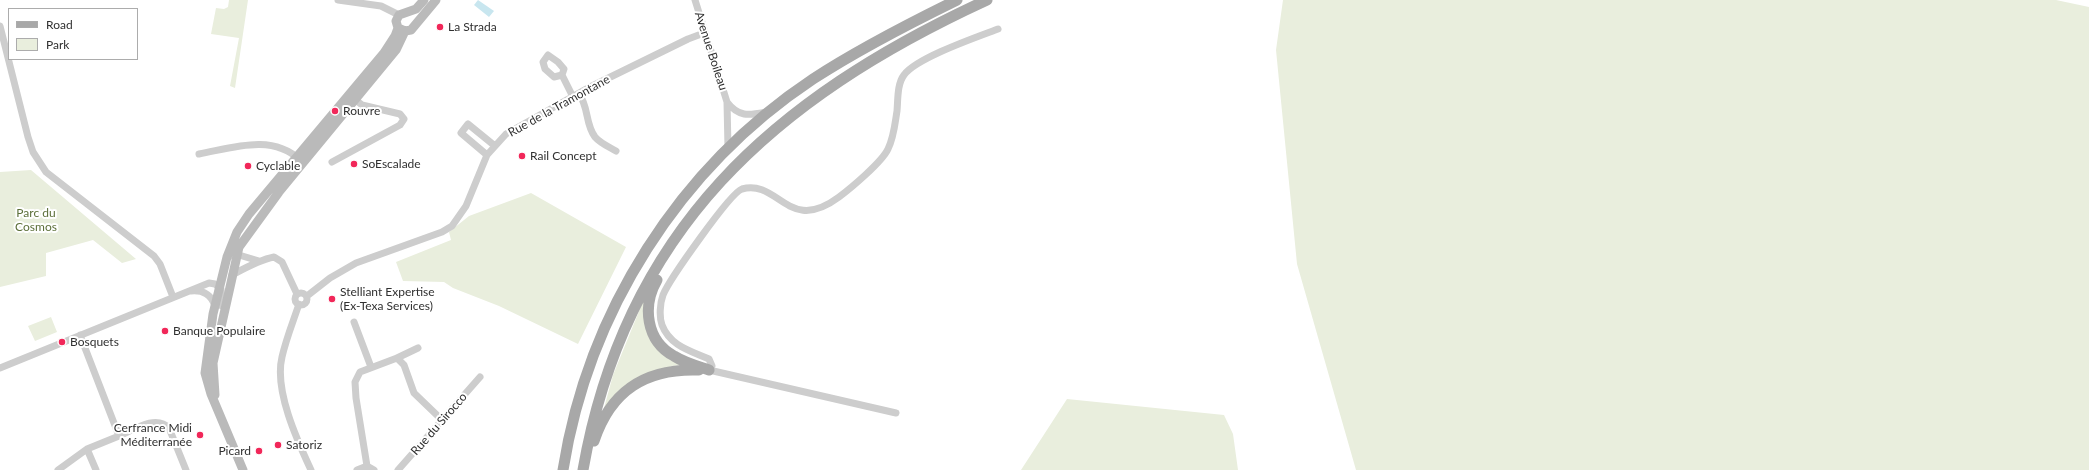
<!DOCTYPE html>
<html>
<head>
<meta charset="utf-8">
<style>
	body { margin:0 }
	#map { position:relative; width:2089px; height:470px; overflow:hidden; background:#fff; font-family:Lato,sans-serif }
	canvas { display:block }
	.legend { position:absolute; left:8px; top:8px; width:130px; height:52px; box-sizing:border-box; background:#fff; border:1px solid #acacac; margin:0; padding:5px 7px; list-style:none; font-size:12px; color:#303030 }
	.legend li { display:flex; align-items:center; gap:8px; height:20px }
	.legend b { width:20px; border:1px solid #acacac }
</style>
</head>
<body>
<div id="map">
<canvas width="2089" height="470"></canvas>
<ul class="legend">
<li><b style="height:5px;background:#a8a8a8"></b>Road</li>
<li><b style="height:11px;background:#e9eedd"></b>Park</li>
</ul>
</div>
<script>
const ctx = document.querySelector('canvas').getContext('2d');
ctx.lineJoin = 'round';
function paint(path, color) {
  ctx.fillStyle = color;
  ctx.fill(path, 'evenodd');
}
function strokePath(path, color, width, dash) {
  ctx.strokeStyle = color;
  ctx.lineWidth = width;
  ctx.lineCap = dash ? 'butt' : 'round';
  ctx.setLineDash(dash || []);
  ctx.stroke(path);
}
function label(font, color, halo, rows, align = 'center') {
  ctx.font = font + ' Lato,sans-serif';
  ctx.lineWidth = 4;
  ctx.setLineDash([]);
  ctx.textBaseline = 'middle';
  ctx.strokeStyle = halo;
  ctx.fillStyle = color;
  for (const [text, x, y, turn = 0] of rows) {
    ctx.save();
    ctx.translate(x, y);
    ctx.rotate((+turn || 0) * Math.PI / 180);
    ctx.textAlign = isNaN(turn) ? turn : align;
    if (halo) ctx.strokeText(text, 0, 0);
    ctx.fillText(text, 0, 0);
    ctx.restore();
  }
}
paint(new Path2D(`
	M229,0H248L235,88L230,86L239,38L211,34L216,8L224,9L228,7Z
	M1283,0H2056L2089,7V470H1356L1297,264L1276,50Z
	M31,170L136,259L122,263L93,240L46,253V276L0,287V172Z
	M531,193L626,247L578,344L499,306L453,288L444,282L403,281L396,262L451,240L449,232L469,216Z
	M644,299L647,330L682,365L671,366L603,412L613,375Z
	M51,317L57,332L35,341L28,326Z
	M1067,399L1224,415L1233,434L1238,470H1021Z`), '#e9eedd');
paint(new Path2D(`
	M478,0L494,11L489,17L474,5Z`), '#c8e6ef');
strokePath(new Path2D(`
	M338,0L381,6L399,15
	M695,0L727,102L728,148
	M0,26L28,137L33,152L46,172L154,256L160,264L173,297
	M562,75L554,77L545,69L543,62L548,55L558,62L564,69L562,75L573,97
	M579,94C589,107 585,124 595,137C600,143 609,147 616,151
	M727,102C739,118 750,115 767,112
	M199,154C232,148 272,133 300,160
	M487,155L461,133L468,124L495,146
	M332,162L400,125L404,119L400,114L362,105L352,97
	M232,256L239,255L259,261
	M232,275C245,268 259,260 274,257L282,262L297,294
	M191,291C203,290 211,294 215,306
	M295 299a6 6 0 1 1 12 0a6 6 0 1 1-12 0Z
	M307,296L330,278L356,263L442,232L452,226L466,206L487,155L506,134L588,88L688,39L704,33
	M299,304C293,322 286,339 282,357C274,390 297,440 311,470
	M354,322L371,367
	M397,358L418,348
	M0,368L209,283L215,284L221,289L222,306
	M896,413L709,370L712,366L709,359C691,351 670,346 662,325C659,317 660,303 663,295C669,280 730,193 742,189C779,179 788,235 839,197C851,188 882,162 888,149C894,137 895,123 897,111C898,100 897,84 904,75C916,58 977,37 998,29
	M119,436C133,430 156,414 169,428L186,470
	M87,449L96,470
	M367,466L356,398L355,382L360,372L397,358L404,365L414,393L441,419
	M58,470L87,449L119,436L80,335
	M357,470L367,466L374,470
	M398,470L480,377`), '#cdcdcd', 7);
strokePath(new Path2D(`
	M424,0L416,9L399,15L396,21L398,28L405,31L411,30L436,0
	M215,395L213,363L239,247L279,192L396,50L405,31
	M243,470L211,394L205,373L213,314L227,257L237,232L249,214L384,53L395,36L398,28`), '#bababa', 9);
strokePath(new Path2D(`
	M657,280C642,306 646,341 674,356C685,363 697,366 709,370
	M594,441C611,390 646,368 699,370
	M563,470C588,312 679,168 813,79C859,49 908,24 957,0
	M583,470C625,229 774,98 987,0`), '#a8a8a8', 11);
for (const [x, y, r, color] of [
	[440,27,4,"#f12759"],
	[335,111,4,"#f12759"],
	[522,156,4,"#f12759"],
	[354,164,4,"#f12759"],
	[248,166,4,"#f12759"],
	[332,299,4,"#f12759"],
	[165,331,4,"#f12759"],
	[62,342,4,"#f12759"],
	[200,435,4,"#f12759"],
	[278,445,4,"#f12759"],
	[259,451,4,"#f12759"]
]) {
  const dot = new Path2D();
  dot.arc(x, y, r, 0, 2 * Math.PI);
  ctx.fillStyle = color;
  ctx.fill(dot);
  strokePath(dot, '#fff', 1.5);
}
label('12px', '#303030', '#fff', [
	["La Strada",448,27],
	["Rouvre",343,111],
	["Rail Concept",530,156],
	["SoEscalade",362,164],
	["Cyclable",256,166],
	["Stelliant Expertise",340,292],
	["(Ex-Texa Services)",340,306],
	["Banque Populaire",173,331],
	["Bosquets",70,342],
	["Cerfrance Midi",192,428,"right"],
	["Méditerranée",192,442,"right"],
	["Satoriz",286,445],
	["Picard",251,451,"right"]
], 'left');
label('12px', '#303030', '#fff', [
	["Avenue Boileau",711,51,72],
	["Rue de la Tramontane",559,106,-29],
	["Rue du Sirocco",439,424,-49]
]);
label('12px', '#5c6f39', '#fff', [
	["Parc du",36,213],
	["Cosmos",36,227]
]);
</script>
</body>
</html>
